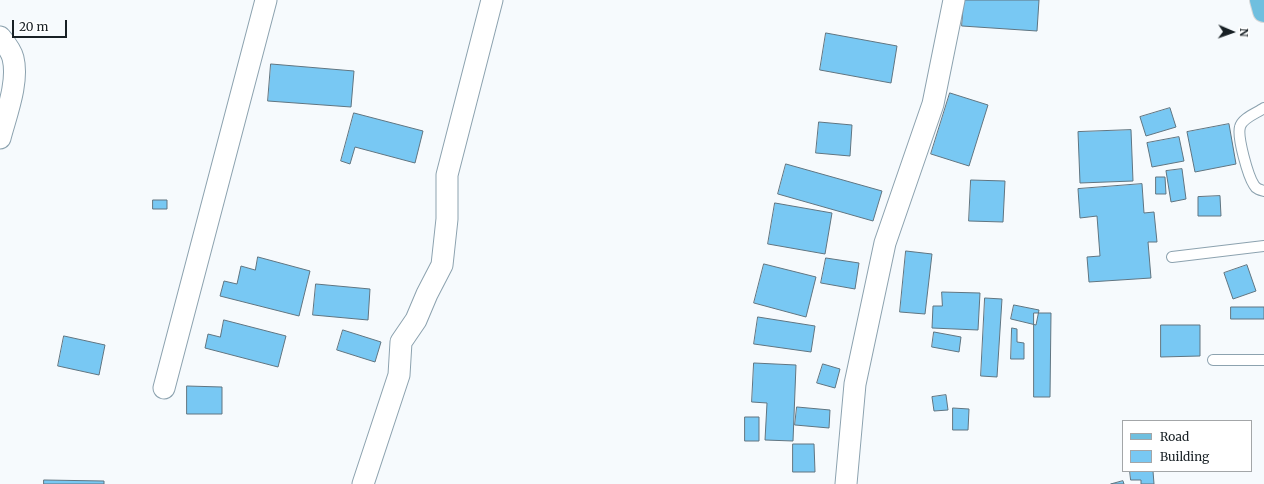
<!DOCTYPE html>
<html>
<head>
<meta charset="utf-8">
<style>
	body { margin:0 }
	#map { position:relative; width:1264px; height:484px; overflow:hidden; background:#f6fafd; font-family:Merriweather,serif }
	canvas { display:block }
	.legend { position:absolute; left:1122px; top:420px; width:130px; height:52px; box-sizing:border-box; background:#fff; border:1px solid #a3a6a8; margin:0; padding:5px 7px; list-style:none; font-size:12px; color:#182025 }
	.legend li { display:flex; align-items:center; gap:8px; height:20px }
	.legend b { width:20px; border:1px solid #a3a6a8 }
	.north { position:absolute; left:1212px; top:12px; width:40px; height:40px; -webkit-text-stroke:3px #fff; paint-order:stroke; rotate:92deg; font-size:11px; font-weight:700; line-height:16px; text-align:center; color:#182025 }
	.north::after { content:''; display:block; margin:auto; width:14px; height:18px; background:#182025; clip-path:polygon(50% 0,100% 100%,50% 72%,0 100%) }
	.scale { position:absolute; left:12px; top:20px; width:55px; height:18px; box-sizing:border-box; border:2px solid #182025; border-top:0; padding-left:5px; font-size:12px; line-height:14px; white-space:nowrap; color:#182025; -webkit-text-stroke:3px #fff; paint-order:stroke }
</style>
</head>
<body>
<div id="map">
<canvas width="1264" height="484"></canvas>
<ul class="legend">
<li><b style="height:5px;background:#6fbfdf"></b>Road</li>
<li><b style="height:11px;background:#78c8f3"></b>Building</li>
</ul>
<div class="north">N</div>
<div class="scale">20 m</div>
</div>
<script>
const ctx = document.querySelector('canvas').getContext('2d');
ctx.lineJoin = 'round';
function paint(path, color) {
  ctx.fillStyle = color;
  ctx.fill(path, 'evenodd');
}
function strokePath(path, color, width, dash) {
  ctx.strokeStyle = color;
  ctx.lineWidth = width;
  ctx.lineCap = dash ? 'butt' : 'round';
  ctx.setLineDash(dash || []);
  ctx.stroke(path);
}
const building = new Path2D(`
	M964,0H1039L1037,31L962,26Z
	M826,33L897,46L891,83L820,70Z
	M271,64L354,71L351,107L268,101Z
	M950,93L988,105L969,166L931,154Z
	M1170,108L1176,127L1146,136L1140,117Z
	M354,113L423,131L415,163L355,147L350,164L341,161Z
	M819,122L852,125L850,156L816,153Z
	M1229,124L1236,164L1195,172L1187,132Z
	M1131,130L1133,181L1080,183L1078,132Z
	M1179,137L1184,161L1152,167L1147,143Z
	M786,164L882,191L873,221L778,194Z
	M1182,169L1186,199L1171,202L1166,171Z
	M1156,177H1165L1166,194H1156Z
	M971,180L1005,181L1003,222L969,221Z
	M1142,184L1144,213L1154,212L1157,242H1148L1151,278L1089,282L1087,257L1100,256L1097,216L1080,218L1078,189Z
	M1220,196L1221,216H1198V197Z
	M153,200H167V209H153Z
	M775,203L832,213L825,254L768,244Z
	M906,251L932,254L925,314L900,312Z
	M258,257L310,271L299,316L220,296L224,281L237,284L241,266L255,270Z
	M826,258L859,263L855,289L821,283Z
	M764,264L816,277L806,317L754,303Z
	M1247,265L1256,291L1233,299L1224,273Z
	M316,284L370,289L368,320L313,315Z
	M942,292L980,293L978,330L932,328L933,306H942Z
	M985,298L1002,299L997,377L981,376Z
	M1014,305L1039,310L1036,325L1011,319Z
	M1231,307H1264V319H1231Z
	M1034,313H1051L1050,397H1034Z
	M758,317L815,326L811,352L754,344Z
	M224,320L286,336L278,367L205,348L208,334L220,337Z
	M1161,325H1200V356L1161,357Z
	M1012,328L1017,329V342L1024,343V359H1011Z
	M343,330L381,342L375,362L337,350Z
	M934,332L961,337L959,352L932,347Z
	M64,336L105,345L99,375L58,366Z
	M754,363L796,365L793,441L765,440L767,403L752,402Z
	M823,364L840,369L835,388L817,383Z
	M187,386L222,387V414H187Z
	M946,395L948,410L934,411L932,397Z
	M797,407L830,410L829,428L795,425Z
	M953,408L969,409L968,430H953Z
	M745,417H759V441H745Z
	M793,444H814L815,472H793Z
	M1130,471H1153L1154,484H1141V480H1131Z
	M44,480L104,481V484H44Z
	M1123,481L1124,484H1111Z`);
paint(building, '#78c8f3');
strokePath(building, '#607581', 1);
const lane = new Path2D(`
	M1264,108C1257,113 1242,118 1240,127C1237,137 1248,176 1254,185C1256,189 1260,190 1264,191
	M1172,257L1264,246
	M1213,360H1264`);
const street = new Path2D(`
	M0,37C5,43 11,50 13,58C19,82 6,115 0,138
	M164,388L266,0
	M363,484L399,375L401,342L416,320L427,294L442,265L447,219V175L492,0
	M846,484L855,384L885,243L933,104L954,0`);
const primary = new Path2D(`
	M1261,0L1264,11`);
strokePath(lane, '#8ca2af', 12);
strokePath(street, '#8ca2af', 23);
strokePath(primary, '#d5d7d8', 24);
strokePath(lane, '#fff', 10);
strokePath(street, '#fff', 21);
strokePath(primary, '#6fbfdf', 22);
</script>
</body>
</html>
